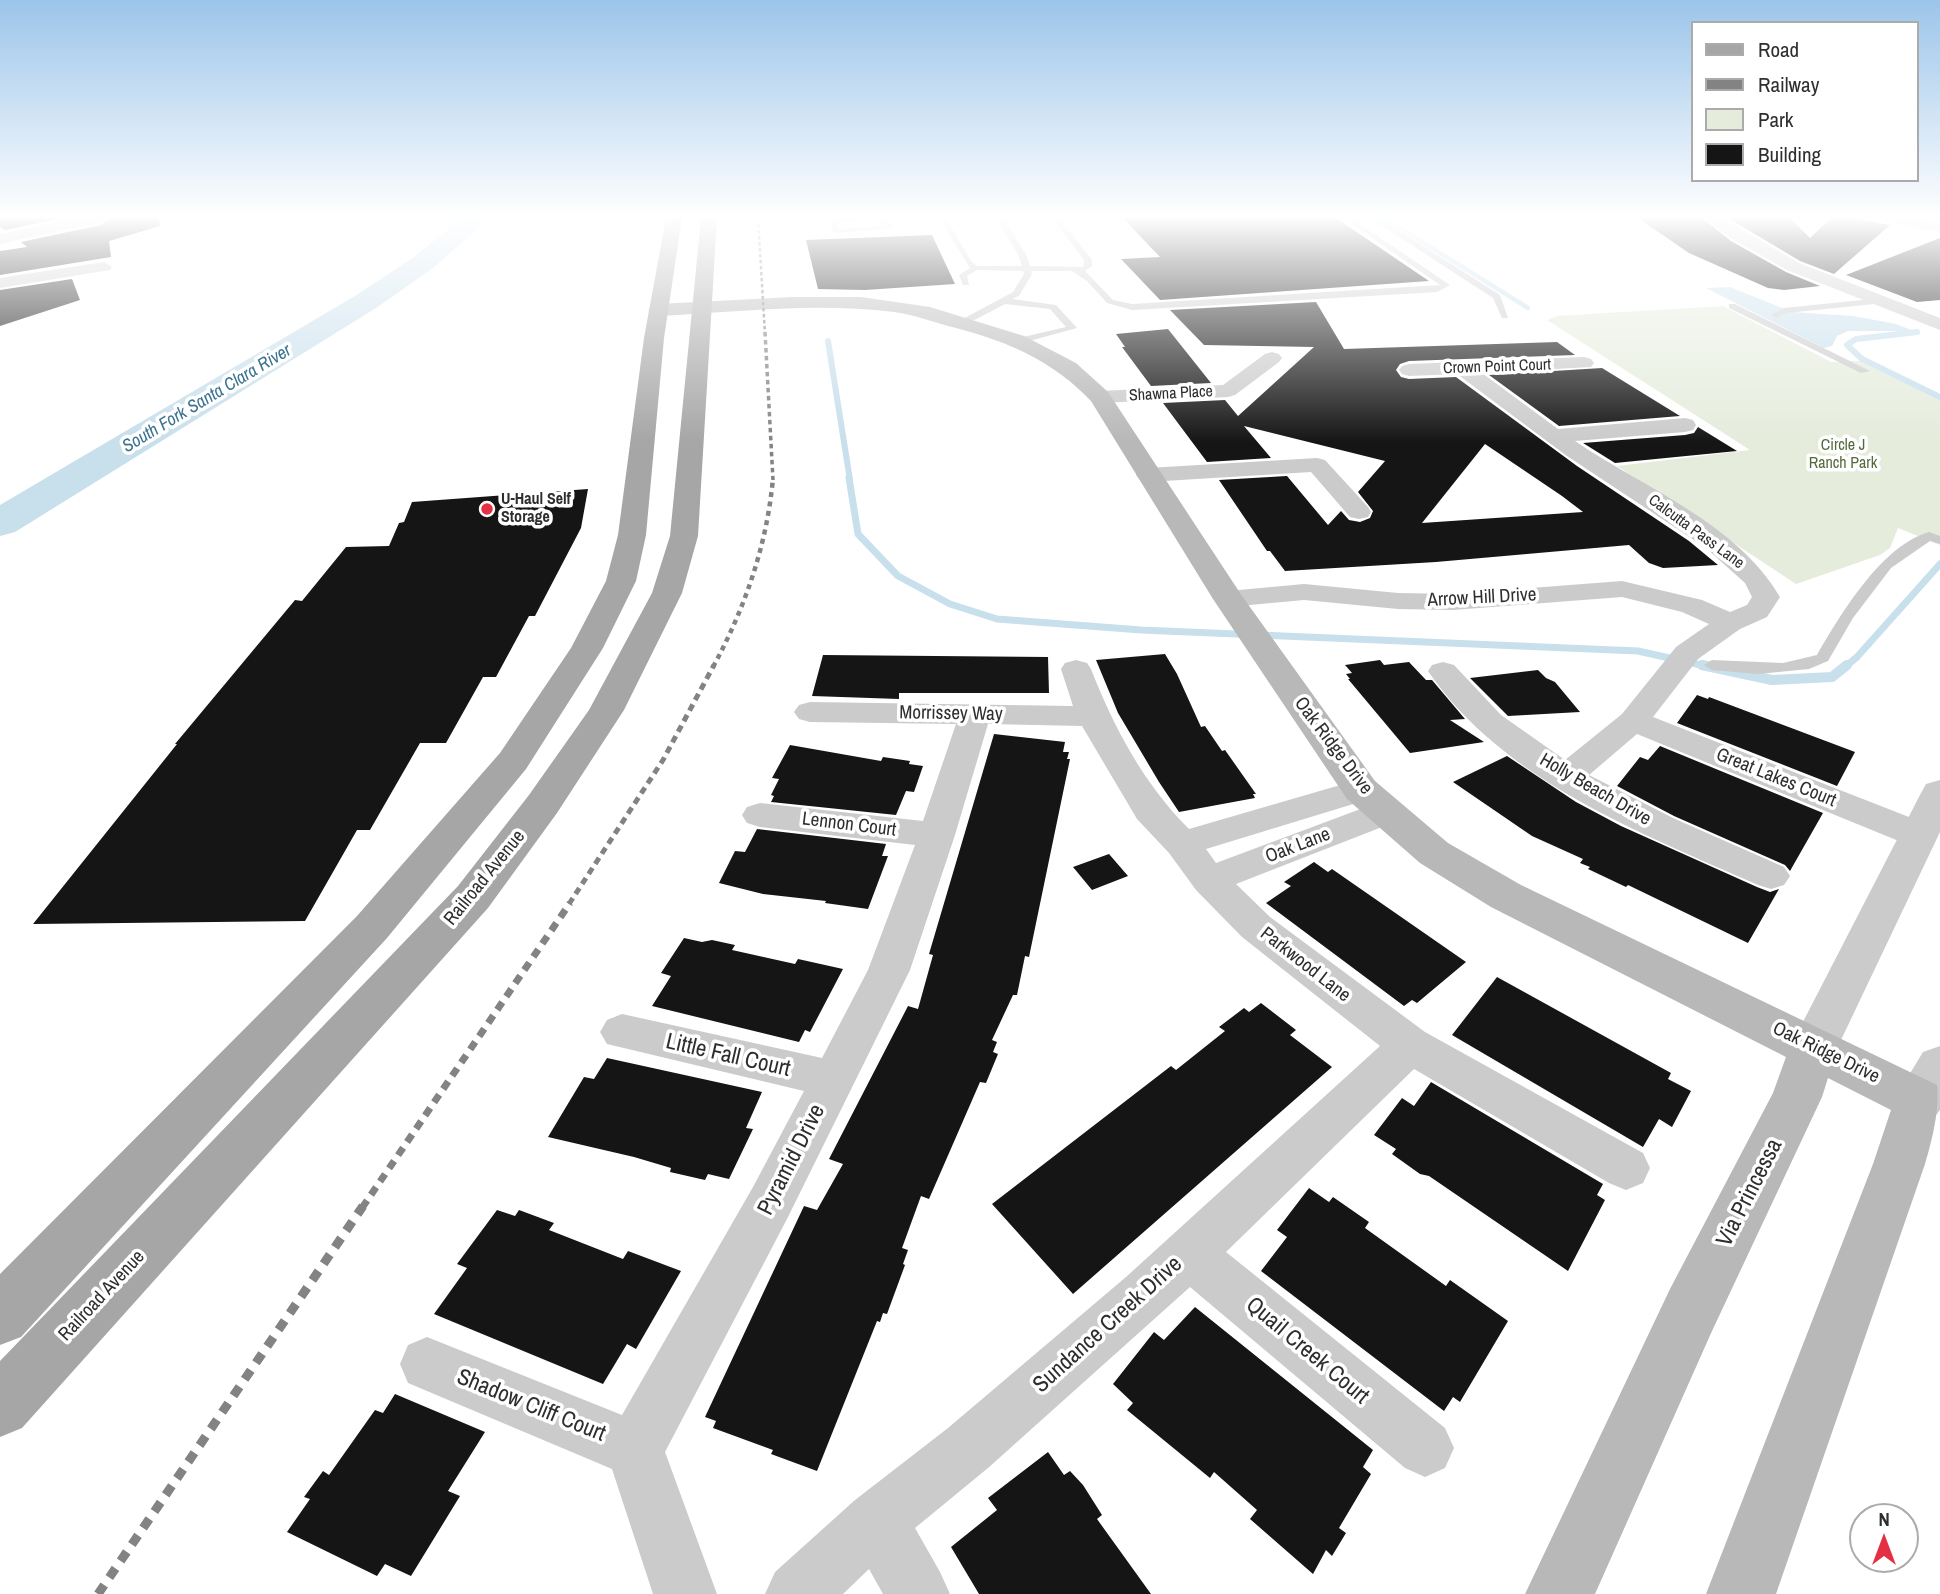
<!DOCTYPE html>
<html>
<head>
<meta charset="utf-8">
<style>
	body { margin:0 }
	#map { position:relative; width:1940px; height:1594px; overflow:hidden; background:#fff; font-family:"Archivo Narrow",sans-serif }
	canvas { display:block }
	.legend { position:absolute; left:1691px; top:21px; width:228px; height:161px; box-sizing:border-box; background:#fff; border:2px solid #ababab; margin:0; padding:9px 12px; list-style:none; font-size:21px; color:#2e2e2e }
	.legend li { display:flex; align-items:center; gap:14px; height:35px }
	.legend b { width:35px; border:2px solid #ababab }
	.north { position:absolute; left:1849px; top:1503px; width:70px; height:70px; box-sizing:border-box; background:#fff; border:2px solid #ababab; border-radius:50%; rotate:0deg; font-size:19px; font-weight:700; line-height:28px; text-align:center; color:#2e2e2e }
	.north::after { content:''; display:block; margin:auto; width:24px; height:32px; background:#e53044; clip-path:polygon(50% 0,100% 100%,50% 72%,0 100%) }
</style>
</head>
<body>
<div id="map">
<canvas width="1940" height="1594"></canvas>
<ul class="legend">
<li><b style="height:9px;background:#a6a6a6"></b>Road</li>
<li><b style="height:9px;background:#838383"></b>Railway</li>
<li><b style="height:19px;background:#e5ecdc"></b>Park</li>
<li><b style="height:19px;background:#151515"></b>Building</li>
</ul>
<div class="north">N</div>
</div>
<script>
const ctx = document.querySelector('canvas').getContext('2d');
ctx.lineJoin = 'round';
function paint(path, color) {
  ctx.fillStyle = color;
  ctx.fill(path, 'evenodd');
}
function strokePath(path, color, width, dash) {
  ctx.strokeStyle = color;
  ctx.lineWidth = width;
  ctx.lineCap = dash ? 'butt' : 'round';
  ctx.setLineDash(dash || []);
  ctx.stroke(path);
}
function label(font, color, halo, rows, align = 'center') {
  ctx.font = font + ' "Archivo Narrow",sans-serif';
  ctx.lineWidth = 7;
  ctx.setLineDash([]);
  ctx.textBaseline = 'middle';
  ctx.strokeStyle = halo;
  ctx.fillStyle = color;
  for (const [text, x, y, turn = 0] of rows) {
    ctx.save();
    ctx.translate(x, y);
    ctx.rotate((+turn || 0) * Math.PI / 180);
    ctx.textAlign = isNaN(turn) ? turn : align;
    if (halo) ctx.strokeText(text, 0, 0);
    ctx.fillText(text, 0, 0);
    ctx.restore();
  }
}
paint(new Path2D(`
	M1723,306L1831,362L1859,361L1940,400V545L1898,528L1890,548L1880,555L1796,584L1617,466L1750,450L1547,320L1557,316Z`), '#e5ecdc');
paint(new Path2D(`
	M1730,287L1792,312L1853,316L1896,324L1914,331H1848L1837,336L1832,346L1824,348L1706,288Z`), '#c8dfec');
strokePath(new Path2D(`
	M1384,218L1528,308
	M1901,334L1918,332`), '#c8dfec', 4.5);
strokePath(new Path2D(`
	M1917,332L1856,339L1847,345L1862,359L1940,397
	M828,341L850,480`), '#c8dfec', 6);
strokePath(new Path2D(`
	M849,478L858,534L898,576L950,604L997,619L1141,630L1638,651L1710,667
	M1845,667L1857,657L1940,564`), '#c8dfec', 7);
strokePath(new Path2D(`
	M1702,665L1772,680L1832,677L1847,665`), '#c8dfec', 10);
paint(new Path2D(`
	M462,218H490L433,268L376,308L15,532L0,536V505L355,296L414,257Z`), '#c8dfec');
paint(new Path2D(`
	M0,218H62L5,230L0,227Z
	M110,218H159L160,226L109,241L111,257L0,275V251L27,247L21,242L101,225Z
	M1123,218H1336L1429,281L1160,300L1121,259L1160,257Z
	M1638,218H1702L1731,241L1786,272L1820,286L1784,290L1768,288L1689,253Z
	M1728,218H1790L1810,238L1831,218H1851L1890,225L1834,274L1800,261Z
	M932,235L955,284L865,290L818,289L806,240Z
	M1940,238V300L1917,302L1846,275Z
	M72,279L80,300L0,326V290Z
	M1316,302L1344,349L1557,342L1575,355L1409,361L1400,364L1396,370L1401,377L1409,379L1456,377L1577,466L1689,541L1718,565L1663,568L1649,563L1629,545L1436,562L1285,571L1270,551H1267L1219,480L1287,476L1328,525L1341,511L1349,520L1360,522L1370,518L1373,511L1358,492L1385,461L1244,426L1271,458L1207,462L1163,403L1225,400L1238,416L1314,347L1204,345L1170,310ZM1485,444L1562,496L1583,512L1422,523Z
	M1168,329L1211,383L1151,386L1122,347H1125L1116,334Z
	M1602,368L1680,416L1559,426L1489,375Z
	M1698,427L1737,451L1615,463L1583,443L1685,435L1694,433Z
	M588,489L581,528L535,616H529L496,677H483L446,743H420L370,830H357L305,921L33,924L177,744H175L295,600L302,601L346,547L389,546L399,523L404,522L412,502Z
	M1165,654L1177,674L1201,727L1205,726L1222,751L1225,750L1256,794H1253L1255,798L1179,812L1159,782L1118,713L1096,660Z
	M823,655L1048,657L1049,693H899V699L812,696Z
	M1380,660L1384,665L1409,662L1426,680H1432L1465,719L1450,720L1484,742L1410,753L1348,679H1350L1346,674L1352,673L1345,665Z
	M1538,670L1546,678L1555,682L1580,712L1508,716L1470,678Z
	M1697,695L1708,699L1709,697L1855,752L1837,786L1677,723Z
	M994,734L1065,742L1063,752H1069L1067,759H1070L1029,957L1025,956L1017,995H1013L992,1040L997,1042L993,1052L998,1054L986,1083L980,1082L929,1199L921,1196L902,1248L908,1250L903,1264L905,1265L887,1314L883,1313L880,1322L877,1321L817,1471L771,1454L773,1450L713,1428L716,1421L705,1417L804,1206L817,1210L843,1164L829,1159L908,1006L918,1009L933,955L929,954Z
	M790,745L881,761L883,757L910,761L909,764L923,766L914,792L906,791L896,815L771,802L774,796L771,795L779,779L772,778Z
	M1660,746L1823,813L1790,871L1785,865L1674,816L1617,786L1640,757L1648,760Z
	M1507,756L1576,802L1621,826L1757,887L1770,892L1779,889L1748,943L1628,885L1626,887L1588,869L1590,867L1580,863L1583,859L1532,836L1453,782Z
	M757,829L886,844L882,856H888L868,909L825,903L826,901L763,894L719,883L735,851L745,852Z
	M1109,854L1128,876L1092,890L1073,867Z
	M1314,862L1328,872L1332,869L1466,962L1417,1003L1412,1000L1404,1006L1266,903L1291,886L1284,882Z
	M684,938L702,942L712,940L735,945L732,950L795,964L798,959L843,969L810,1032L805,1030L799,1042L652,1006L671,976L661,973Z
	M1497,977L1671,1073L1668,1079L1691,1091L1672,1127L1659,1119L1643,1147L1452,1035Z
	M1261,1003L1296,1030L1290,1035L1332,1067L1073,1294L992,1204L1171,1066L1176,1070L1225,1031L1219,1027L1244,1008L1249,1012Z
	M607,1058L762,1092L746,1128L753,1129L729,1179L708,1174L705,1180L670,1172L671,1168L634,1157L548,1137L584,1077L594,1079Z
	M1431,1082L1603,1184L1597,1195L1605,1200L1568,1271L1429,1176L1420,1174L1392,1154L1396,1149L1374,1135L1402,1098L1414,1106Z
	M1309,1188L1329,1202L1333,1197L1369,1222L1365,1228L1446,1286L1450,1280L1508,1321L1460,1402L1453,1397L1444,1411L1261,1271L1287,1237L1277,1230Z
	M497,1210L515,1216L519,1210L554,1223L549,1230L623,1259L628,1251L681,1271L636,1349L627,1344L603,1384L434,1314L467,1268L457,1264Z
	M1195,1307L1373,1450L1363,1467L1371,1474L1339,1528L1346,1533L1332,1556L1326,1550L1313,1574L1250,1519L1257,1510L1214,1472L1210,1478L1127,1410L1133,1403L1113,1384L1154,1332L1164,1340Z
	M395,1394L485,1432L448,1491L460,1496L411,1576L385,1564L377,1576L287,1532L310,1499L304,1497L323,1471L329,1475L375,1410L383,1413Z
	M1048,1452L1064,1475L1070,1471L1083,1485L1102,1515L1097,1519L1151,1594H979L951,1547L997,1510L988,1498Z`), '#151515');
paint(new Path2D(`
	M830,218H888L892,228L836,233L832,231ZM881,220L883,226L839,229L837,222Z
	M939,218H946L971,261L977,266H1022L1018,254L996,218H1003L1026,254L1030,266L1083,267L1084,260L1052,218H1059L1092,260V266L1085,271L1113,300L1132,304L1440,285L1343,218H1351L1450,285L1437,292L1132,310L1107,303L1087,281L1072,271H1031L1032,274L1019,296L1012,299L1056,305L1077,328L1022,343L1017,340L1019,338L1066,327L1050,309L1005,304L965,325H959V321L1013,292L1024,274L1023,271L977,270L967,276L969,285H963L959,275L970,268Z
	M1370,218H1379L1500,295L1508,318H1502L1493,298Z
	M1881,298L1885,301L1884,303L1786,313L1776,318L1771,315L1784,308Z
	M1729,304H1735L1870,371L1861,373L1729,308Z
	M1929,532L1940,536V544L1930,541L1891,568L1853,618L1828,661L1809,669L1758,674L1712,670L1704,665L1712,660L1783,663L1817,655C1841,614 1881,546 1929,532Z`), '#cbcbcb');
paint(new Path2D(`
	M77,218H107L100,222L0,244V234Z
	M1705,218H1722L1799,263L1940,318V330L1787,270L1732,239Z
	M1886,218H1916L1940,224V232L1888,221Z
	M104,262L112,267L110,270L0,288V278Z
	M1272,352L1279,354L1282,358L1279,362L1235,395L1228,397L1100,403L1093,401L1090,397L1093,393L1100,391L1223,385L1265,354Z
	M1584,357L1591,359L1594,363L1591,367L1482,373L1558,429L1685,418L1693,420L1696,425L1693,430L1685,432L1575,441C1644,488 1737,523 1780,597L1767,617L1740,629L1698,659L1653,717L1932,826L1937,835L1932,844L1919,847L1906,844L1637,734L1589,775L1673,818L1784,867L1790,876L1784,885L1771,889L1758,885C1641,833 1503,781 1428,671L1432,665L1443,662L1454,665L1501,715L1565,760L1622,714L1676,647L1709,624L1682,612L1622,597L1453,610L1398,609L1304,600L1228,607L1218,605L1214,599L1218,593L1228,591L1304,584L1398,593L1453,594L1622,581L1702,600L1730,612L1747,605L1752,597L1745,583L1706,548L1567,456L1457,374L1409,376L1402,374L1399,370L1402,366L1409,364Z
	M1317,458L1325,460L1368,507L1371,512L1368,517L1359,519L1350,517L1311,472L1148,482L1140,480L1136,475L1140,470L1148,468Z
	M1076,660L1087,663L1091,669C1114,728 1144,784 1189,829L1361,779L1373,782L1378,790L1373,798L1206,849L1216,863L1374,804L1387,800L1400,804L1405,812L1400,820L1236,884L1270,917L1425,1032L1643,1153L1650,1168L1643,1183L1626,1190L1609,1183L1414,1069L1226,1252L1445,1428L1454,1448L1445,1468L1425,1477L1405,1468L1190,1287L988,1468L915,1528L940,1572L950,1594H883L869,1569L843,1594H765L775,1572L855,1500L948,1428L1126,1277L1380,1046L1242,937L1196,890L1169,853L1137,819L1082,726L988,724L955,835L910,970L787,1219L665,1452L717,1594H653L612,1469L408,1383L400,1364L408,1345L427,1337L622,1415L753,1187L804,1091L607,1044L600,1032L607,1020L622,1014L822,1058L868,970L915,845L760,827L747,823L742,815L747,807L760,803L923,821L956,724L810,722L799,719L794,712L799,705L810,702L1073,706L1061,669L1065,663Z`), '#cbcbcb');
paint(new Path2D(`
	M1940,780V832L1831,1061L1814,1067L1797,1061L1790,1047L1921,793L1926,784Z
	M1940,1046V1110C1931,1125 1915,1120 1901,1115L1894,1100L1923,1052Z`), '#cbcbcb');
paint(new Path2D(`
	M793,297H861L930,307L1024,336L1076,363L1108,392L1242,596L1375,781L1448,843L1521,885L1937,1085C1940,1108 1932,1141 1925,1164L1776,1594H1706L1873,1164L1891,1110L1828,1078L1822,1097L1712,1331L1595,1594H1525L1670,1289L1773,1093L1786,1057L1491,907L1420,863L1347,799L1213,599L1091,401C1053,361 1009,342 956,328C935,323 916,315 894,312C816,302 736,312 658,316L648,310L658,304Z`), '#b8b8b8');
paint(new Path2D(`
	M666,218H682L664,338L646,535L636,581L603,648L526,769L387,938L21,1337L0,1345V1274L357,916L500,753L571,648L606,581L618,535L644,338Z
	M701,218H717L698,536L682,593L624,710L557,813L488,908L22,1428L0,1437V1361L458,886L529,795L589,710L652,593L670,536Z`), '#a6a6a6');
strokePath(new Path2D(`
	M758,218L765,334`), '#838383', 2.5, [3.5, 2.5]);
strokePath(new Path2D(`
	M765,332L773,480`), '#838383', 3.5, [4.5, 3.5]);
strokePath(new Path2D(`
	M713,667C745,608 767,545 773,478`), '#838383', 4.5, [5, 4.5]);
strokePath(new Path2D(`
	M569,904L663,760L714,665`), '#838383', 5, [7, 5]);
strokePath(new Path2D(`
	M362,1208L570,903`), '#838383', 7, [9, 7]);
strokePath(new Path2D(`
	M98,1594L363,1206`), '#838383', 9, [11, 9]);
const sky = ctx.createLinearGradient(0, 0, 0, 442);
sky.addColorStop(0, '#9bc5ea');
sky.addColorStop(0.49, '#fff');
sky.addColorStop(1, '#ffffff00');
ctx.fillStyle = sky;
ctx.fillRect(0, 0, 1940, 442);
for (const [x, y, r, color] of [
	[487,509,7,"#e53044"]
]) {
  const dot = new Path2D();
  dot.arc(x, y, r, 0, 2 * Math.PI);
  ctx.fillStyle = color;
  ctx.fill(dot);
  strokePath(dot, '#fff', 2.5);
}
label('16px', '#2e2e2e', '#fff', [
	["Crown Point Court",1497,367,-2],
	["Shawna Place",1171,394,-3],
	["Calcutta Pass Lane",1696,532,36]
]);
label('16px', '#536a3b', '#fff', [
	["Circle J",1843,446],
	["Ranch Park",1843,464]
]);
label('bold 16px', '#2e2e2e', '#fff', [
	["U-Haul Self",501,500],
	["Storage",501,518]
], 'left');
label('italic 18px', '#3c7390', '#fff', [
	["South Fork Santa Clara River",207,399,-31]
]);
label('19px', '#2e2e2e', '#fff', [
	["Arrow Hill Drive",1482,598,-3],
	["Morrissey Way",951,714,1],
	["Oak Ridge Drive",1333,746,53],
	["Great Lakes Court",1776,778,22],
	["Holly Beach Drive",1595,790,30],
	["Lennon Court",849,825,7],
	["Oak Lane",1298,846,-21],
	["Railroad Avenue",485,878,-51],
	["Parkwood Lane",1305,965,38],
	["Oak Ridge Drive",1826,1053,26],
	["Railroad Avenue",102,1296,-47]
]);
label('23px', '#2e2e2e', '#fff', [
	["Little Fall Court",728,1056,13],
	["Pyramid Drive",792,1160,-63],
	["Via Princessa",1750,1193,-63],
	["Sundance Creek Drive",1108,1325,-42],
	["Quail Creek Court",1307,1351,40],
	["Shadow Cliff Court",531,1406,22]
]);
</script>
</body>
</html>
